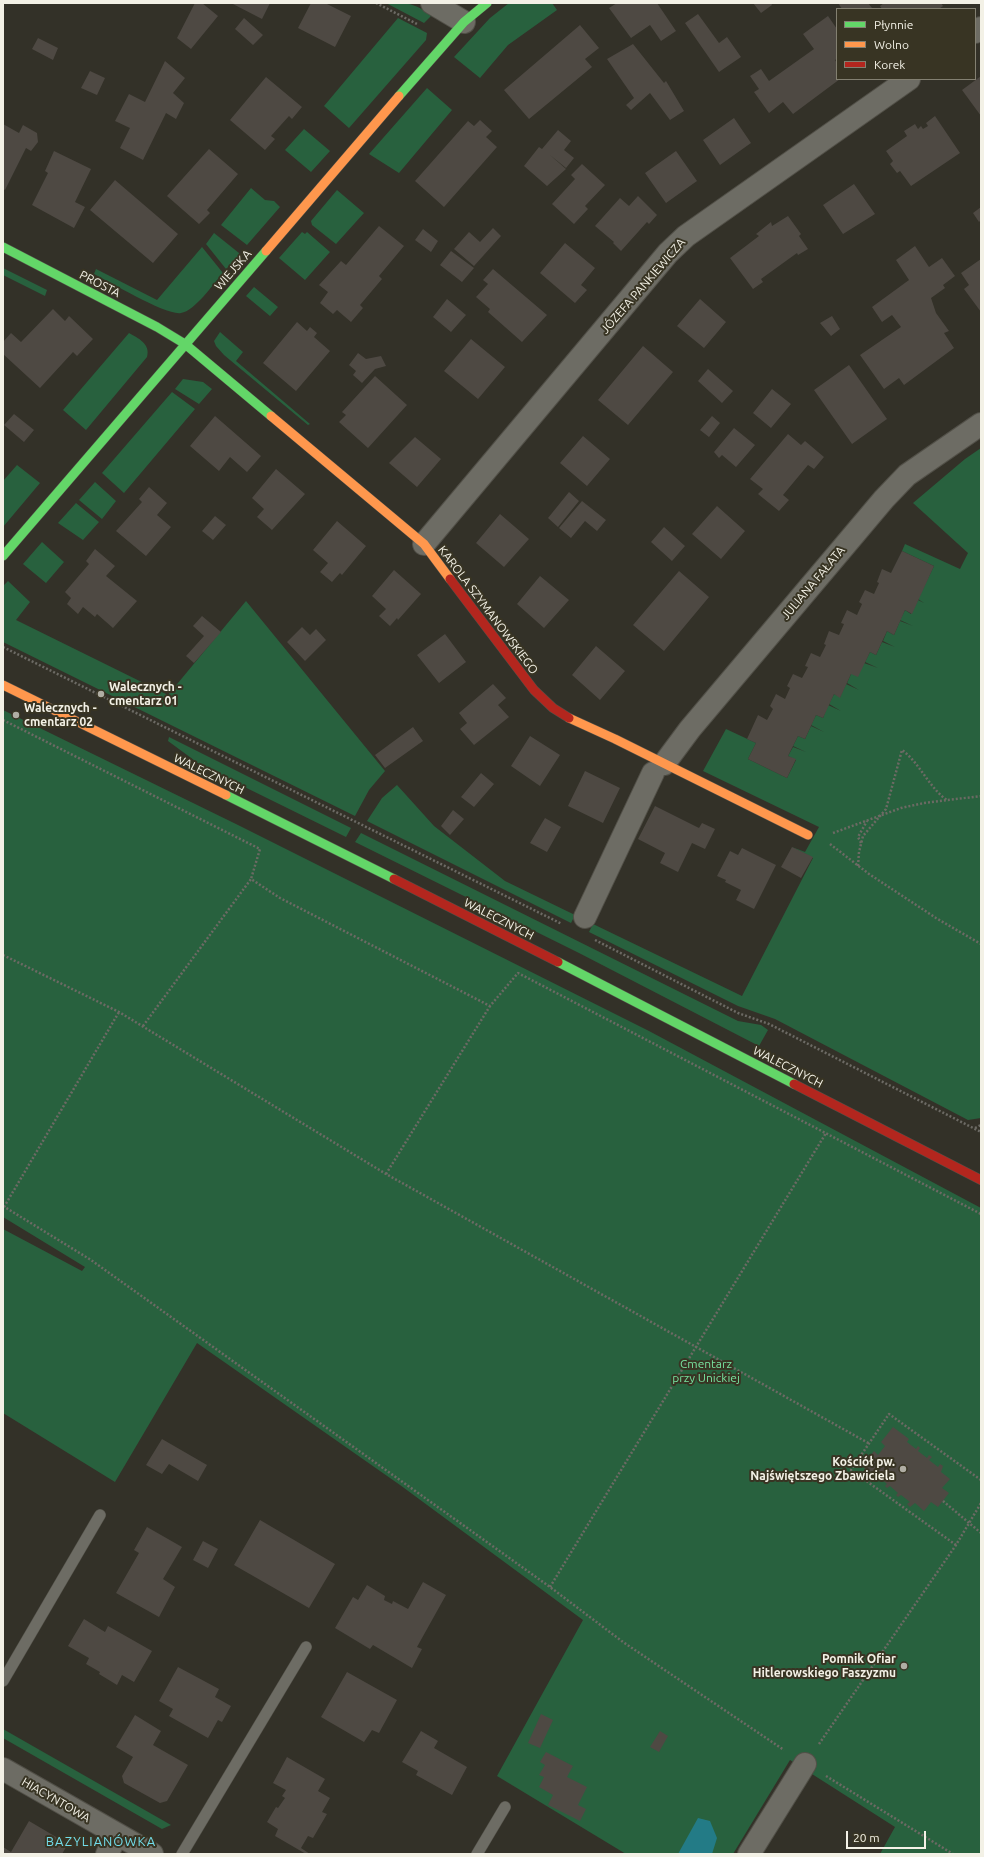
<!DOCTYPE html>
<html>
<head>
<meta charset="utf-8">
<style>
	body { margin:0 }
	#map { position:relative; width:984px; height:1857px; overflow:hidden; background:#333128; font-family:Ubuntu,sans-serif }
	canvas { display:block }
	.frame { position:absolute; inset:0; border:4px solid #f3f1e6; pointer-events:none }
	.legend { position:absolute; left:836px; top:8px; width:140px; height:72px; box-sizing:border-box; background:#383423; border:1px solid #838071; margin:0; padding:5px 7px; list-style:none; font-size:12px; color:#f3f1e6 }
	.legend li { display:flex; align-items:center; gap:8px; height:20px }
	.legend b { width:20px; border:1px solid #838071 }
	.scale { position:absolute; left:846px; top:1831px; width:80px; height:18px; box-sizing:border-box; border:2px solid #f3f1e6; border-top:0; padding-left:5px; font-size:12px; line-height:14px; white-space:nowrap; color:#f3f1e6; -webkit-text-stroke:3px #383423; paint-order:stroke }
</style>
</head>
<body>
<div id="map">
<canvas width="984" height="1857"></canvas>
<div class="frame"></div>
<ul class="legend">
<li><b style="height:5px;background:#63d668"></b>Płynnie</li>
<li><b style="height:5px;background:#ff974d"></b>Wolno</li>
<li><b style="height:5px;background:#b3261e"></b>Korek</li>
</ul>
<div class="scale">20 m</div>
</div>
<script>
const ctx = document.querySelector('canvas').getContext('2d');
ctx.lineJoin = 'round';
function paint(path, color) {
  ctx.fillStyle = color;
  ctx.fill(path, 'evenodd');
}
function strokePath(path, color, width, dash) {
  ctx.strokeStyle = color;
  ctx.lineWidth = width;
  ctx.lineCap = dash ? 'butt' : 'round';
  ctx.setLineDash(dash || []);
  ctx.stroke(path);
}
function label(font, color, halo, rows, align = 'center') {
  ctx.font = font + ' Ubuntu,sans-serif';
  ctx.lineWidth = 4;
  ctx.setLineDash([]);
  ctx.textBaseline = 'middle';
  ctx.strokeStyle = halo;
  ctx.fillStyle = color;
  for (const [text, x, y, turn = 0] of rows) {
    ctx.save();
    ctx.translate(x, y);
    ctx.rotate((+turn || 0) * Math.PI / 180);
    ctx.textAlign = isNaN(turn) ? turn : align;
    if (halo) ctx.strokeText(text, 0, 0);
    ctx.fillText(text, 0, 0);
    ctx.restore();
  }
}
paint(new Path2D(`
	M386,3C407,3 414,2 431,16L424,23Z
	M509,3H552L557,10L508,45L480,78L454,57L490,18Z
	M398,18L427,33L426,40L349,128L324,106Z
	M427,88L452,110L399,173L369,154Z
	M304,129L330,151L311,172L285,150Z
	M251,188L265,200L274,201L280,207L247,245L221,225Z
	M337,190L364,213L336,244L312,225L311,221Z
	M302,232L305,234L307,232L330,252L305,280L279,258Z
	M214,233L239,253V256L226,269L206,244Z
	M202,247L223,273C213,284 195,311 181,313C167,316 110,282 94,274L96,269L157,300Z
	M3,268L47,290L45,296L3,275Z
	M254,287L278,307L270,316L246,296Z
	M220,332L243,352L236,361L310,424L308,425L224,355L216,346L214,341Z
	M129,333C138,338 151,344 147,357L86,430L63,410Z
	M183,379L203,382L212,389L199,404L175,389Z
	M172,392L195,409L124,493L102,473Z
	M981,448V1118L968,1120L775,1019L738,1006L589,932L593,924L742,996L813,858L792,847L805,852L819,827L703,771L726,729L756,743L748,759L787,778L796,760L788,756L793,747L806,752L793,746L798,736L805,739L811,726L824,732L811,725L816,715L823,718L828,705L841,711L829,704L834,694L840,697L846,684L859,690L847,683L851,674L864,663L878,668L865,662L870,652L876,655L882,642L895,647L883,641L887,631L894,635L900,621L913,626L900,620L905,610L911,614L918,600L924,603L918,599L934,566L902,551L905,544L960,569L968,553L913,503L965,459Z
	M17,465L40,483L3,527V481Z
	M95,482L116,501L102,519L79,500Z
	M76,503L99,522L83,540L58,523Z
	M42,542L64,562L46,583L23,564Z
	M8,581L30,602L16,620L168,695L246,601L385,771L369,790L355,816L3,642V586Z
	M3,710L238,825L649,1031L981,1208V1854H880L895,1827L790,1760L733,1854H626L497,1776L583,1620L400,1485L197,1343L115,1482L3,1413V1229L82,1271L85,1267L3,1217Z
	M169,737L351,828L346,837L202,766L168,741Z
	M397,785L434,826L505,881L575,915L571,923L367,821L382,798Z
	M361,833L738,1021L761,1025L768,1030L759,1046L579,953L355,842Z
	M3,1729L171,1825L162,1829L3,1738Z`), '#28613e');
paint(new Path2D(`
	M698,1818L710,1821L717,1838L712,1854H678Z`), '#237b86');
paint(new Path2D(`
	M195,3H202L218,16L191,49L177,38Z
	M231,3H270L262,19Z
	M311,3H325L351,16L335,47L298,28Z
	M617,3H657L676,31L661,41L650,25L631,38L609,8Z
	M753,3H771L772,5L761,13Z
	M838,3H868L872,8L842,9Z
	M884,3H941L943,6L939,9H882L880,6Z
	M698,14L719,43L727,37L741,57L719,72L685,23Z
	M828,16L837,29V59L835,60L837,63V79H840L793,114L783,102L769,113L754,92L759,89L750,76L761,69L769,81L814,49L803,34Z
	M244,18L263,35L253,45L235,29Z
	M580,25L599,48L585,59L592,67L529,119L504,90Z
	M38,38L58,48L53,60L32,49Z
	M633,44L664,83L666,81L684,111L670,120L650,93L631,110L626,105L634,98L607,59Z
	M165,61L185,78L173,93L184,103L176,119L166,113L143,160L120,148L130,128L115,121L129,94L145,102Z
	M90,71L105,78L97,95L81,88Z
	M981,76V116L962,90Z
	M266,77L302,107L292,119L289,116L271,136L275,139L265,150L230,120Z
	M935,116L960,153L911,186L900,171L897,173L890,164L893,161L886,151L907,136L904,131L915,124L918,129L921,126L923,129L928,126L926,123Z
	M734,118L751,143L720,165L703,140Z
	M480,120L492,131L486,137L497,147L444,207L415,181L468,121L474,126Z
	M3,124L19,133L23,125L37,133L38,142L31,151L26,148L5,190L3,189Z
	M558,130L571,141L564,150L574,158L566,168L550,155L566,169L547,186L524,166L539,147L542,149Z
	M209,149L238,174L207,210L210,213L199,224L167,196Z
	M54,151L91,169L75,202L85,207L74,228L32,205L48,173L45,171Z
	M676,151L697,181L666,203L645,173Z
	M582,164L605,185L585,206L588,209L574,224L552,204L575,179L571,175Z
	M115,180L178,234L153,263L90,210Z
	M854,184L875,214L843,234L823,205Z
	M638,196L657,215L649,224L647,222L621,251L613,243L614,242L595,226L620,198L629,206Z
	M981,207V220L979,222L973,213Z
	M788,216L801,234L799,236L808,249L798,255L797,253L761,279L763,282L753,289L730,258L759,236L756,234L771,222L772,226Z
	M379,226L404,246L379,276L382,279L360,305L363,308L351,322L337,310L333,314L320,303L328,292L319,285L341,261L346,265Z
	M493,228L501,236L474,266L454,249L469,232L480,242Z
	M423,229L438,241L431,252L415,240Z
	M565,243L595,268L581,285L587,290L575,303L540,273Z
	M915,246L929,267L942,258L955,276L943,285L945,288L931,298L936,313L949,331L944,333L954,348L904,385L899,378L884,389L860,355L901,327L892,315L882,322L872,307L909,280L896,260Z
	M451,251L474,268L462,282L440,265Z
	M981,259V312L964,289L969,285L961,273Z
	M493,269L547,315L522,342L488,312L490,309L476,297L488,284L483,280Z
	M447,299L466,315L451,332L433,317Z
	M700,299L726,322L704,348L677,326Z
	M53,309L65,321L69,316L93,339L77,356L73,352L40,388L3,354V342L11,333L21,342Z
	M832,316L840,329L831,336L820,323Z
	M297,322L307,331L310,327L317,333L314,337L330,351L296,391L263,363Z
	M471,339L505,367L478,399L444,371Z
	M643,346L673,372L628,425L598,400Z
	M358,353L366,359L381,356L386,366L375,369L362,383L353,375L356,371L349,365Z
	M849,365L887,419L852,444L814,390Z
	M708,369L733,391L722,403L698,381Z
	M375,376L407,405L368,448L339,422L346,415L342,412Z
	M772,389L791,404L771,428L753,413Z
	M14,414L34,430L24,442L4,425Z
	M215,416L261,456L247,472L230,457L219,471L190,446Z
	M712,416L720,423L709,437L700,430Z
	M734,428L755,445L736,467L722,455L719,458L714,452Z
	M788,434L801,445L805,441L824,457L814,469L808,465L783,495L789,500L779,511L758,494L763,489L750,479Z
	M583,436L610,459L587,486L560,463Z
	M415,437L441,459L417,487L389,463Z
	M276,469L305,494L272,530L257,517L264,509L252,498Z
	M149,487L167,503L157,515L171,527L146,556L116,531L142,502L139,499Z
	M569,492L579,501L558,527L548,518Z
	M582,501L606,520L597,531L585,521L571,538L559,528Z
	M717,506L745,531L721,559L692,534Z
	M500,514L529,539L504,567L476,543Z
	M215,516L226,525L213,540L202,531Z
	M337,521L366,546L342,575L340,573L332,582L320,572L328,563L313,550Z
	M664,527L685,546L672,561L651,542Z
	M95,549L115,566L106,576L137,601L113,628L97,614L95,617L83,607L78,614L67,604L71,598L65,592L89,564L86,561Z
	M902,551L934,566L912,614L905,610L894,635L887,631L876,655L870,652L858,677L851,674L840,698L834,694L823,718L816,715L805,739L798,736L788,756L796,759L787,778L748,759L756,743L747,739L758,715L767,720L773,709L770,706L776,694L785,699L790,688L787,686L793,674L802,678L808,667L805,666L811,653L820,657L826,645L824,644L829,631L839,635L844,624L841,623L847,610L857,615L862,604L859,602L865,590L874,594L879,583L877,582L882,569L891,573Z
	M394,570L421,594L398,620L397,618L390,626L379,616L386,609L372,596Z
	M679,571L709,597L664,651L633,625Z
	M540,576L569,600L544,628L517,604Z
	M202,616L221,632L194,663L186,656L204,636L193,626Z
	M302,627L310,635L316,629L326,640L305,661L287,642Z
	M445,634L466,662L439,683L417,655Z
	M596,646L625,671L600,700L572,675Z
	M493,684L506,698L498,705L509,717L474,745L460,729L467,723L459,713Z
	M413,727L423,741L385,768L375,755Z
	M530,736L560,755L540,786L511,766Z
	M585,771L620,788L603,823L568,806Z
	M481,773L494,784L474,807L461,797Z
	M655,806L699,828L702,823L715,829L705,849L692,843L678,872L660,863L665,853L638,839Z
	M453,810L464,819L450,835L441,826Z
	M545,818L561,827L547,852L530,843Z
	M792,847L813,857L801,878L781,867Z
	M742,848L776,865L754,909L736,900L741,890L725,882L726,880L717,876L730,851L738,855Z
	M893,1427L909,1439L907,1442L916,1449L918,1446L920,1448L918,1451L927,1458L929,1455L932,1457L929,1460L938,1467L940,1464L943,1466L941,1472L950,1479L942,1488L949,1493L938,1507L931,1502L924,1511L915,1503L910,1507L907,1504L910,1502L901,1495L898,1497L896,1495L898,1493L890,1486L887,1488L885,1486L887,1484L878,1476L876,1479L862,1466L874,1451L878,1455L885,1446L881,1442Z
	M162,1439L207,1465L198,1481L169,1464L162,1474L146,1465Z
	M260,1520L335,1564L309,1608L234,1565Z
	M147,1527L182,1547L163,1579L175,1587L159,1617L116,1593L139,1553L134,1550Z
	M203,1541L218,1549L208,1568L193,1560Z
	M423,1582L446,1595L417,1647L422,1649L412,1668L373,1645L370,1649L335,1628L353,1597L358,1600L367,1585L385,1596L384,1600L392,1604L393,1601L408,1609Z
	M84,1619L105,1632L108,1626L152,1651L134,1682L122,1675L117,1685L99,1674L100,1672L86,1664L89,1658L68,1646Z
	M178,1667L219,1689L215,1697L231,1706L222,1722L218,1720L208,1738L169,1716L173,1709L159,1701Z
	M347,1672L397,1700L379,1733L372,1730L364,1742L321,1717Z
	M541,1714L553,1720L540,1748L528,1743Z
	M135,1715L161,1731L153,1745L188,1765L167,1801L160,1803L124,1783L122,1776L133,1757L116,1747Z
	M421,1731L438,1741L434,1748L467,1767L452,1795L416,1775L418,1771L402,1762Z
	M660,1731L668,1736L659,1752L650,1747Z
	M546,1752L573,1766L567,1777L587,1787L578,1805L586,1809L580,1821L548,1805L553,1795L539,1787L544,1777L539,1775L545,1765L540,1762Z
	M287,1757L325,1779L318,1791L330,1798L322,1812L327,1814L313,1838L308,1836L301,1848L310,1854H306L275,1836L278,1829L267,1822L276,1807L278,1808L285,1798L282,1796L286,1790L273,1783Z
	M29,1821L68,1844L62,1854H3V1847L11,1852Z`), '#4e4943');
const lane = new Path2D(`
	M3,1681L100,1515
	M182,1854L306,1647
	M477,1854L505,1807`);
const street = new Path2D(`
	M432,3L464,22
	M975,32L981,28
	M424,544L668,253L686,236L909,79
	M664,764L690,729L884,499L907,475L981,424
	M585,917L653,773
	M3,1769L152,1854
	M107,1854L117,1835
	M749,1854L805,1764`);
const fast = new Path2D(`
	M399,96L464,22L487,3
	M3,247L157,327L185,344L271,416
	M3,556L266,251
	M226,795L394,879
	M558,962L794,1084`);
const slow = new Path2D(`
	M266,251L399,96
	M271,416L424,544L450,579
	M3,685L226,795
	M569,718L615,739L808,835`);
const jam = new Path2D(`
	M450,579L534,690L553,708L569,718
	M394,879L558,962
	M794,1084L981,1180`);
strokePath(lane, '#525048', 12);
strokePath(street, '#525048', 24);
strokePath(fast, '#525048', 10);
strokePath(slow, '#525048', 10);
strokePath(jam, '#525048', 10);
strokePath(new Path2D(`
	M376,3L417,24
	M3,647L562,924
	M3,720L260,849L251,879
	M833,833L901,808L924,803L981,796
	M861,843L858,837L867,821
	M830,844L869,874L936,918L981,944
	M858,866L859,852L863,836L886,809L902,750C920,763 929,788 948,801
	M595,940L738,1013L769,1024L981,1132
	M3,955L119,1012L386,1174L870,1444
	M143,1026L251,879L280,898L490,1006L518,973L981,1214
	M975,1128L981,1125
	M386,1174L490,1006
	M3,1206L91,1260L550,1587L623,1642L784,1750
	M4,1207L119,1012
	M943,1501L981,1533
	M956,1545L851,1470L889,1414L981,1480
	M550,1587L826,1133
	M819,1744L956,1545L981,1503
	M826,1776L953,1854`), '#6c6a64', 2.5, [2, 2]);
strokePath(lane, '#6d6c64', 11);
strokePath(street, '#6d6c64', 22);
strokePath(fast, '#63d668', 9);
strokePath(slow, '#ff974d', 9);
strokePath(jam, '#b3261e', 9);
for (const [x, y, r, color] of [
	[101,694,4,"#b0aea4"],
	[16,715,4,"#b0aea4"],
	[903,1469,4,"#b0aea4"],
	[904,1666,4,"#b0aea4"]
]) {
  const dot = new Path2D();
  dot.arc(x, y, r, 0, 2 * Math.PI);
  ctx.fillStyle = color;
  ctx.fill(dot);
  strokePath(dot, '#383423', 1.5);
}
label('12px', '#f3f1e6', '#383423', [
	["WIEJSKA",233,270,-49],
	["PROSTA",100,284,27],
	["JÓZEFA PANKIEWICZA",643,286,-49],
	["JULIANA FAŁATA",813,583,-50],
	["KAROLA SZYMANOWSKIEGO",488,610,53],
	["WALECZNYCH",209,774,26],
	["WALECZNYCH",499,919,27],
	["WALECZNYCH",788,1067,27],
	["HIACYNTOWA",56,1800,30]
]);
label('bold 12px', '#f3f1e6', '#383423', [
	["Walecznych -",109,687],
	["cmentarz 01",109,701],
	["Walecznych -",24,708],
	["cmentarz 02",24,722],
	["Kościół pw.",895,1462,"right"],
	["Najświętszego Zbawiciela",895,1476,"right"],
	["Pomnik Ofiar",896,1659,"right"],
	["Hitlerowskiego Faszyzmu",896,1673,"right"]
], 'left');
label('12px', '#77e4a0', '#383423', [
	["Cmentarz",706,1364],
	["przy Unickiej",706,1378]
]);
ctx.letterSpacing = '1px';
label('13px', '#72dcea', '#383423', [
	["BAZYLIANÓWKA",101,1842]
]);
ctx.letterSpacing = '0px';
</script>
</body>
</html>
